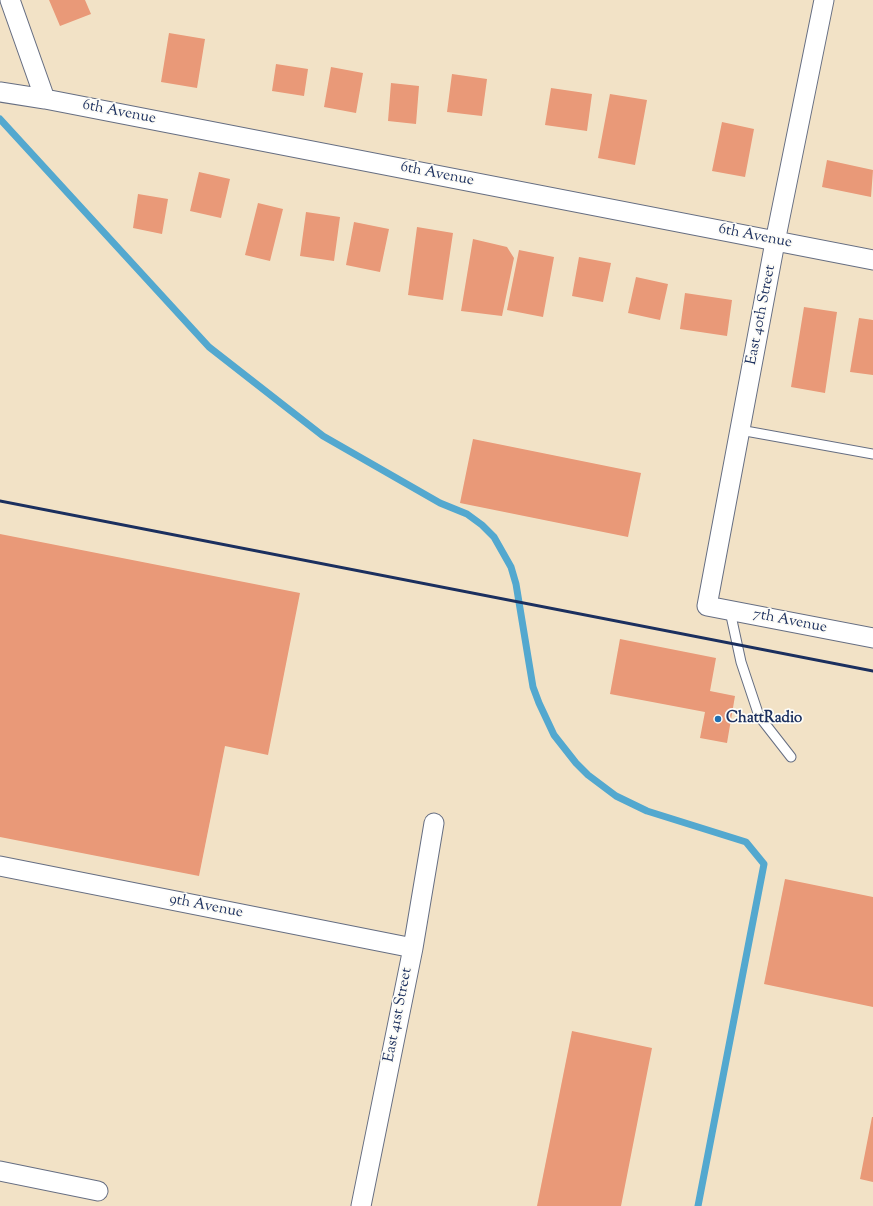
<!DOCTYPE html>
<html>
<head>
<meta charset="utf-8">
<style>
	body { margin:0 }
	canvas { display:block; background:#f2e2c6 }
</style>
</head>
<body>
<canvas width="873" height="1206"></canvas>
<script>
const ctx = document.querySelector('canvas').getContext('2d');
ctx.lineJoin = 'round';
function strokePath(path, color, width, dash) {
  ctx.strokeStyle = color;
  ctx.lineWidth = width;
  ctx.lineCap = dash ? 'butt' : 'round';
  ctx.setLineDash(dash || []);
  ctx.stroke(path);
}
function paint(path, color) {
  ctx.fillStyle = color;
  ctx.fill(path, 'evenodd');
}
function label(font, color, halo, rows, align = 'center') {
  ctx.font = font + ' "Sorts Mill Goudy",serif';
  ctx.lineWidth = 3.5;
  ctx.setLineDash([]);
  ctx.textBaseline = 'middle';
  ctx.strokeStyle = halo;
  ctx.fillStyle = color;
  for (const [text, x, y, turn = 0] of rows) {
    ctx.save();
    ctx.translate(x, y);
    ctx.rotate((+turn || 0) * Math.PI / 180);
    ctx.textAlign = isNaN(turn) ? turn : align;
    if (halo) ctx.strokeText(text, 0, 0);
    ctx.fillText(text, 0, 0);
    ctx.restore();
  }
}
strokePath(new Path2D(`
	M0,119L209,347L323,436L440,503L467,514L482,525L494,537L511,567L516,584L529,663L533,687L539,703L554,735L576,763L588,775L616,796L647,811L746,842L764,864L698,1206`), '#53a8cf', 7);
paint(new Path2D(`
	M49,0H85L91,14L60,26Z
	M169,33L205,39L197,88L161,82Z
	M276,64L308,69L304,96L272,91Z
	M331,67L363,73L356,113L324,107Z
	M452,74L487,79L482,116L447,112Z
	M391,83L419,86L416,124L388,121Z
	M551,88L592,94L587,131L545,125Z
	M610,94L647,100L635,165L598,158Z
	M722,122L754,129L745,177L712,171Z
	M827,160L873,170L871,197L822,187Z
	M199,172L230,179L221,218L190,211Z
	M138,194L168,199L162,234L133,228Z
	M258,203L283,209L270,261L245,255Z
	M306,212L340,217L334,261L300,256Z
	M354,222L389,229L380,272L346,265Z
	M417,227L453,233L443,300L408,295Z
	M473,239L507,247L514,258L502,316L461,311Z
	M519,250L554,257L543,317L507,310Z
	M579,257L611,263L603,302L572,296Z
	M636,277L668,284L660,320L628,313Z
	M685,293L732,300L727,336L680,329Z
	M804,307L837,312L825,393L791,387Z
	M859,318L873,320V375L850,372Z
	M473,439L641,473L628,537L460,503Z
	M0,534L300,593L268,755L225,746L199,876L0,837Z
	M620,639L716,658L710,691L735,696L727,743L700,738L705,712L610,694Z
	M785,879L873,897V1007L764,984Z
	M572,1031L652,1048L621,1206H537Z
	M872,1117H873V1182L860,1179Z`), '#e99978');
const lane = new Path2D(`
	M740,430L873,454
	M730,611L741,662L759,716L791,757`);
const street = new Path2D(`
	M10,0L45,99
	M824,0L775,242L707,606L873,638
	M0,92L45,99L873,260
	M0,866L413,948
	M0,1171L98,1191
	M361,1206L413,948L434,823`);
strokePath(lane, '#666e82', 11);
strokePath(street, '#666e82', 21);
strokePath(lane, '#fff', 9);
strokePath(street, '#fff', 19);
strokePath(new Path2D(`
	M0,501L873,671`), '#1b2f5e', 3);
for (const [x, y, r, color] of [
	[718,719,4,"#1f6fb2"]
]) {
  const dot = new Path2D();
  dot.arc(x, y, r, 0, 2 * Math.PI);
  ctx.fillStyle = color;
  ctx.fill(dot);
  strokePath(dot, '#fdfcf7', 1.5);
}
label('15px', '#1b2f5e', '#fdfcf7', [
	["6th Avenue",119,113,11],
	["6th Avenue",437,175,11],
	["6th Avenue",755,237,11],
	["East 40th Street",762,315,-79],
	["7th Avenue",790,622,11],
	["9th Avenue",206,907,11],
	["East 41st Street",399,1015,-79]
]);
label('bold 15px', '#1b2f5e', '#fdfcf7', [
	["ChattRadio",726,719]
], 'left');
</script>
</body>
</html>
